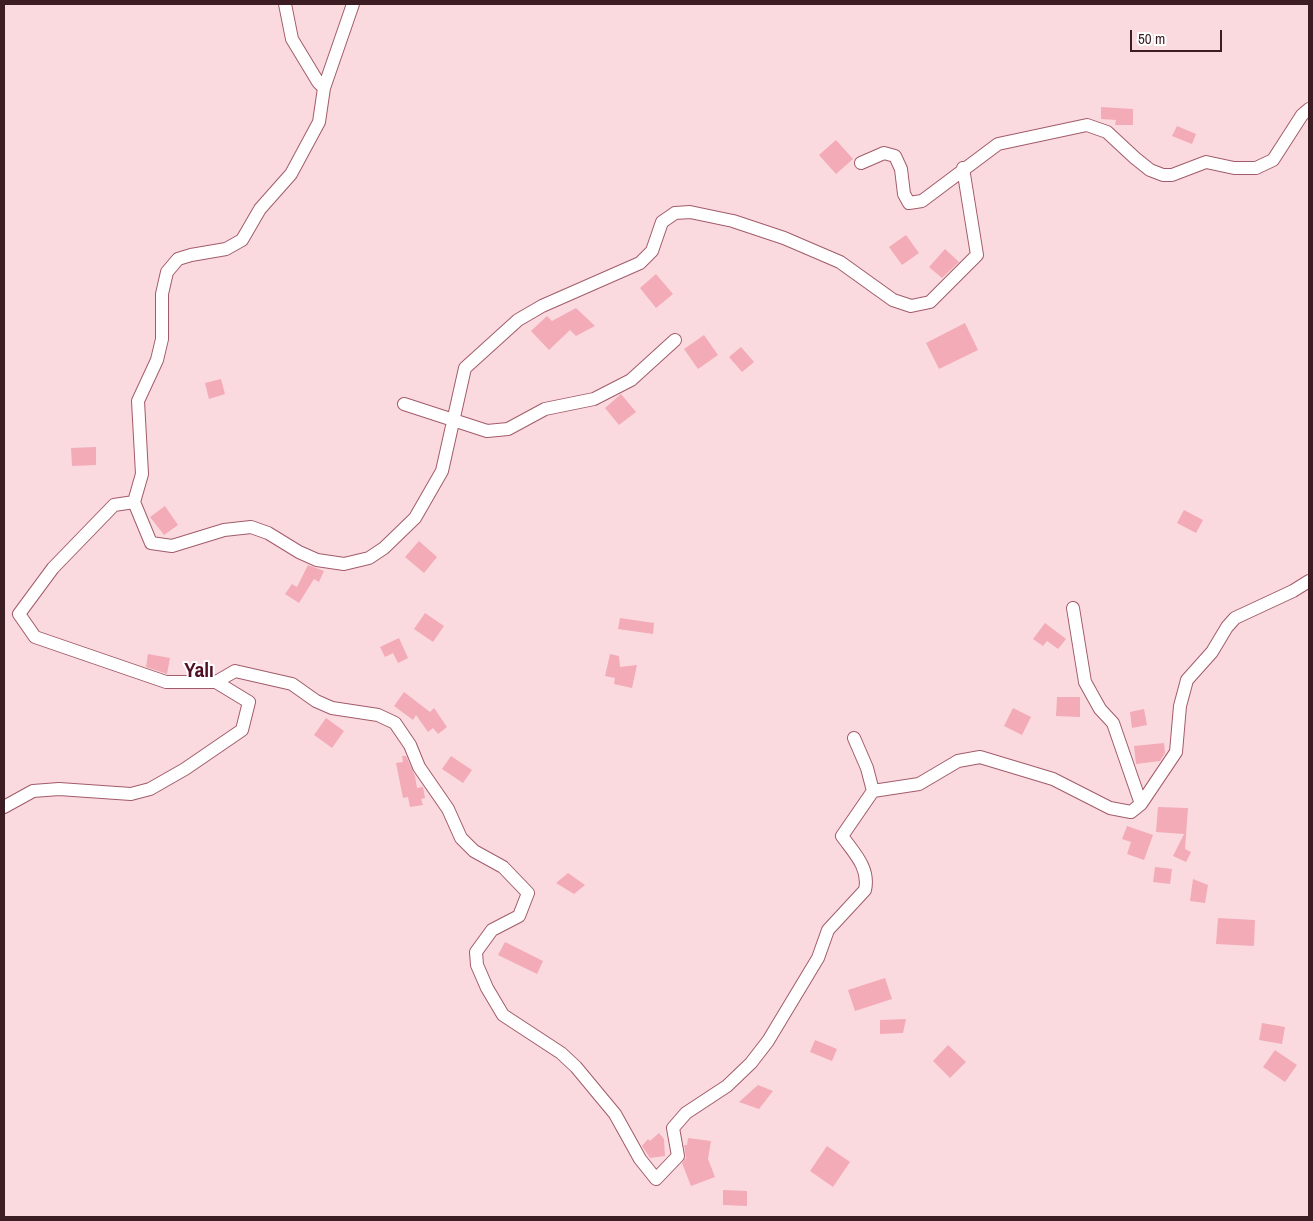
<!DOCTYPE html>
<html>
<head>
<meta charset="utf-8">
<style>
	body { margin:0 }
	#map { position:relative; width:1313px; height:1221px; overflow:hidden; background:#fbdadf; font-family:"Archivo Narrow",sans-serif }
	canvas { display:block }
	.frame { position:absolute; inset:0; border:5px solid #3b1d23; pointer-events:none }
	.scale { position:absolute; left:1130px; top:30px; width:92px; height:22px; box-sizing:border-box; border:2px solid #3b1d23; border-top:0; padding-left:6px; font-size:15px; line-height:18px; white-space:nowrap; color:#3b1d23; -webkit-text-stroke:4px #fff; paint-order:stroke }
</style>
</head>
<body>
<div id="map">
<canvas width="1313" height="1221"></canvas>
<div class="frame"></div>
<div class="scale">50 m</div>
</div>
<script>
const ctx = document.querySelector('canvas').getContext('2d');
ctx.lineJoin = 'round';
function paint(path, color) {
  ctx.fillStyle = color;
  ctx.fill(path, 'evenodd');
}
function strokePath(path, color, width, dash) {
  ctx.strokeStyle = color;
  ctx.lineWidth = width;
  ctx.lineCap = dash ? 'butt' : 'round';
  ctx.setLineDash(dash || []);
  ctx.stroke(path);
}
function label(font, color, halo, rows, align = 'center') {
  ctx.font = font + ' "Archivo Narrow",sans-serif';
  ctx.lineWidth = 4;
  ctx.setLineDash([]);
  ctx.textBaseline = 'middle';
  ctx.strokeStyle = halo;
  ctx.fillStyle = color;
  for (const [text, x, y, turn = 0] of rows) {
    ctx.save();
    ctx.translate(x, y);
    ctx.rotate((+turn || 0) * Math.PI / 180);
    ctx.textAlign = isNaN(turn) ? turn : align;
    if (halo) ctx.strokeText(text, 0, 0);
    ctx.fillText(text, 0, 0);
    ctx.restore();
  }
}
paint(new Path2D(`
	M1101,107L1133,109V125H1115L1116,120L1101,119Z
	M1177,126L1196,134L1192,144L1172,136Z
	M836,140L853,159L836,174L819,155Z
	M906,235L919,253L902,265L889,247Z
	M945,249L959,262L942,278L929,267Z
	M656,274L673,294L656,308L640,288Z
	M576,308L595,326L576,336L570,330L549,350L531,331L547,316L552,321Z
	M965,323L978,350L939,369L926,343Z
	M704,335L718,355L698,369L684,349Z
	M741,347L754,362L742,372L729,357Z
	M221,379L225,394L209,399L205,383Z
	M621,394L636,412L619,425L605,408Z
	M96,447V465L72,466L71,448Z
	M165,506L178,525L164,535L150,517Z
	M1184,510L1203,520L1196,533L1177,523Z
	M419,541L437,557L424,573L405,557Z
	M308,565L324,571L319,582L314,579L299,603L285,594L292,584L297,587Z
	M425,613L444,626L433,642L414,629Z
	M620,618L654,623L653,634L618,629Z
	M1045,623L1066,639L1058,649L1047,641L1043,646L1033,639Z
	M399,638L408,658L398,663L393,653L385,657L380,647Z
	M148,654L170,658L167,674L146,667Z
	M610,654L619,656L620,667L637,665L632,688L614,684L615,678L605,676Z
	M404,692L430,712L434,708L447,727L438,734L433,728L428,732L416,715L413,720L394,706Z
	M1057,697H1080V717L1056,716Z
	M1013,708L1031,717L1022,735L1004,726Z
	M1144,709L1147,725L1132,728L1130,712Z
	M326,718L344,731L332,748L314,735Z
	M1164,743L1165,753L1160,761L1136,764L1134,746Z
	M402,756H406L415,776L417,788L423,787L425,798L421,799L423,805L410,807L408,797L403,798L396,763L403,762Z
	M451,756L472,770L463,783L442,769Z
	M1158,807L1188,808L1185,849L1191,852L1186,862L1173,856L1184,834L1156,832Z
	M1127,826L1153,835L1144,860L1127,854L1131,842L1122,839Z
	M1155,867L1172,869L1170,884L1153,882Z
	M568,873L585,885L574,894L556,883Z
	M1193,879L1208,885L1205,903L1190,901Z
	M1218,918L1255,920L1254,946L1216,944Z
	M505,942L543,961L537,974L498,955Z
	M885,978L892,999L855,1011L848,990Z
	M906,1019L903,1033L880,1034V1020Z
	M1262,1023L1285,1027L1282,1044L1259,1040Z
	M815,1040L837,1049L832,1061L810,1052Z
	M948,1045L966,1062L950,1078L933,1061Z
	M1275,1050L1297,1065L1285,1082L1263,1067Z
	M758,1085L773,1091L759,1109L739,1102Z
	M659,1133L664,1139L665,1156L650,1158L642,1146L648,1139L650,1141Z
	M688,1138L711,1141L708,1159L715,1177L691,1186L682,1163L686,1158L684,1145H687Z
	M827,1146L850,1162L833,1187L810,1171Z
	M723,1190L747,1191V1206L723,1205Z`), '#f2abb7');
const minor = new Path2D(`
	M285,4L292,39L318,82L324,88
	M353,4L324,88L319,122L291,174L260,209L242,240L226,249L191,255L178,259L167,272L162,294V339L157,360L138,401L142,474L134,502L151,543L172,546L224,530L251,527L268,533L299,552L317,560L344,564L369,558L384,548L415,518L442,471L465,368L518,320L542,306L640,263L652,251L662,222L675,213L690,212L733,221L784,238L840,262L893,300L911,306L930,302L977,255L963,168
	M861,163L884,153L895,156L901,169L904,194L909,203L922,201L998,144L1087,125L1107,132L1135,158L1150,170L1163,175H1172L1206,162L1234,168H1256L1273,160L1302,115L1309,109
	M404,404L487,431L508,429L545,409L594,399L631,380L675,340
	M134,502L114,505L53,568L19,614L35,637L166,682H216L235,671L292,684L316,701L332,708L378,715L395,723L410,745L419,767L448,809L461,838L474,851L503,867L528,893L519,916L492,930L476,952L477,965L487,988L503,1015L561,1053L576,1067L615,1114L640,1159L656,1179L678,1156L673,1128L686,1113L727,1086L751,1063L768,1041L818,958L828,930L865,890C870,868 854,853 842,836L873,791L919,784L958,761L980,757L1053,779L1110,808L1131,812L1141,804L1176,752L1180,706L1187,680L1212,652L1227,627L1235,618L1293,591L1309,581
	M1073,608L1085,682L1100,709L1113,723L1141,804
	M854,738L867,768L873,791
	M4,807L33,791L59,789L131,794L150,789L185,769L242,730L249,702L216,682`);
strokePath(minor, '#a25b6a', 14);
strokePath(minor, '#fff', 12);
label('bold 21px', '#501024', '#fff', [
	["Yalı",199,671]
]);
</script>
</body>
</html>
